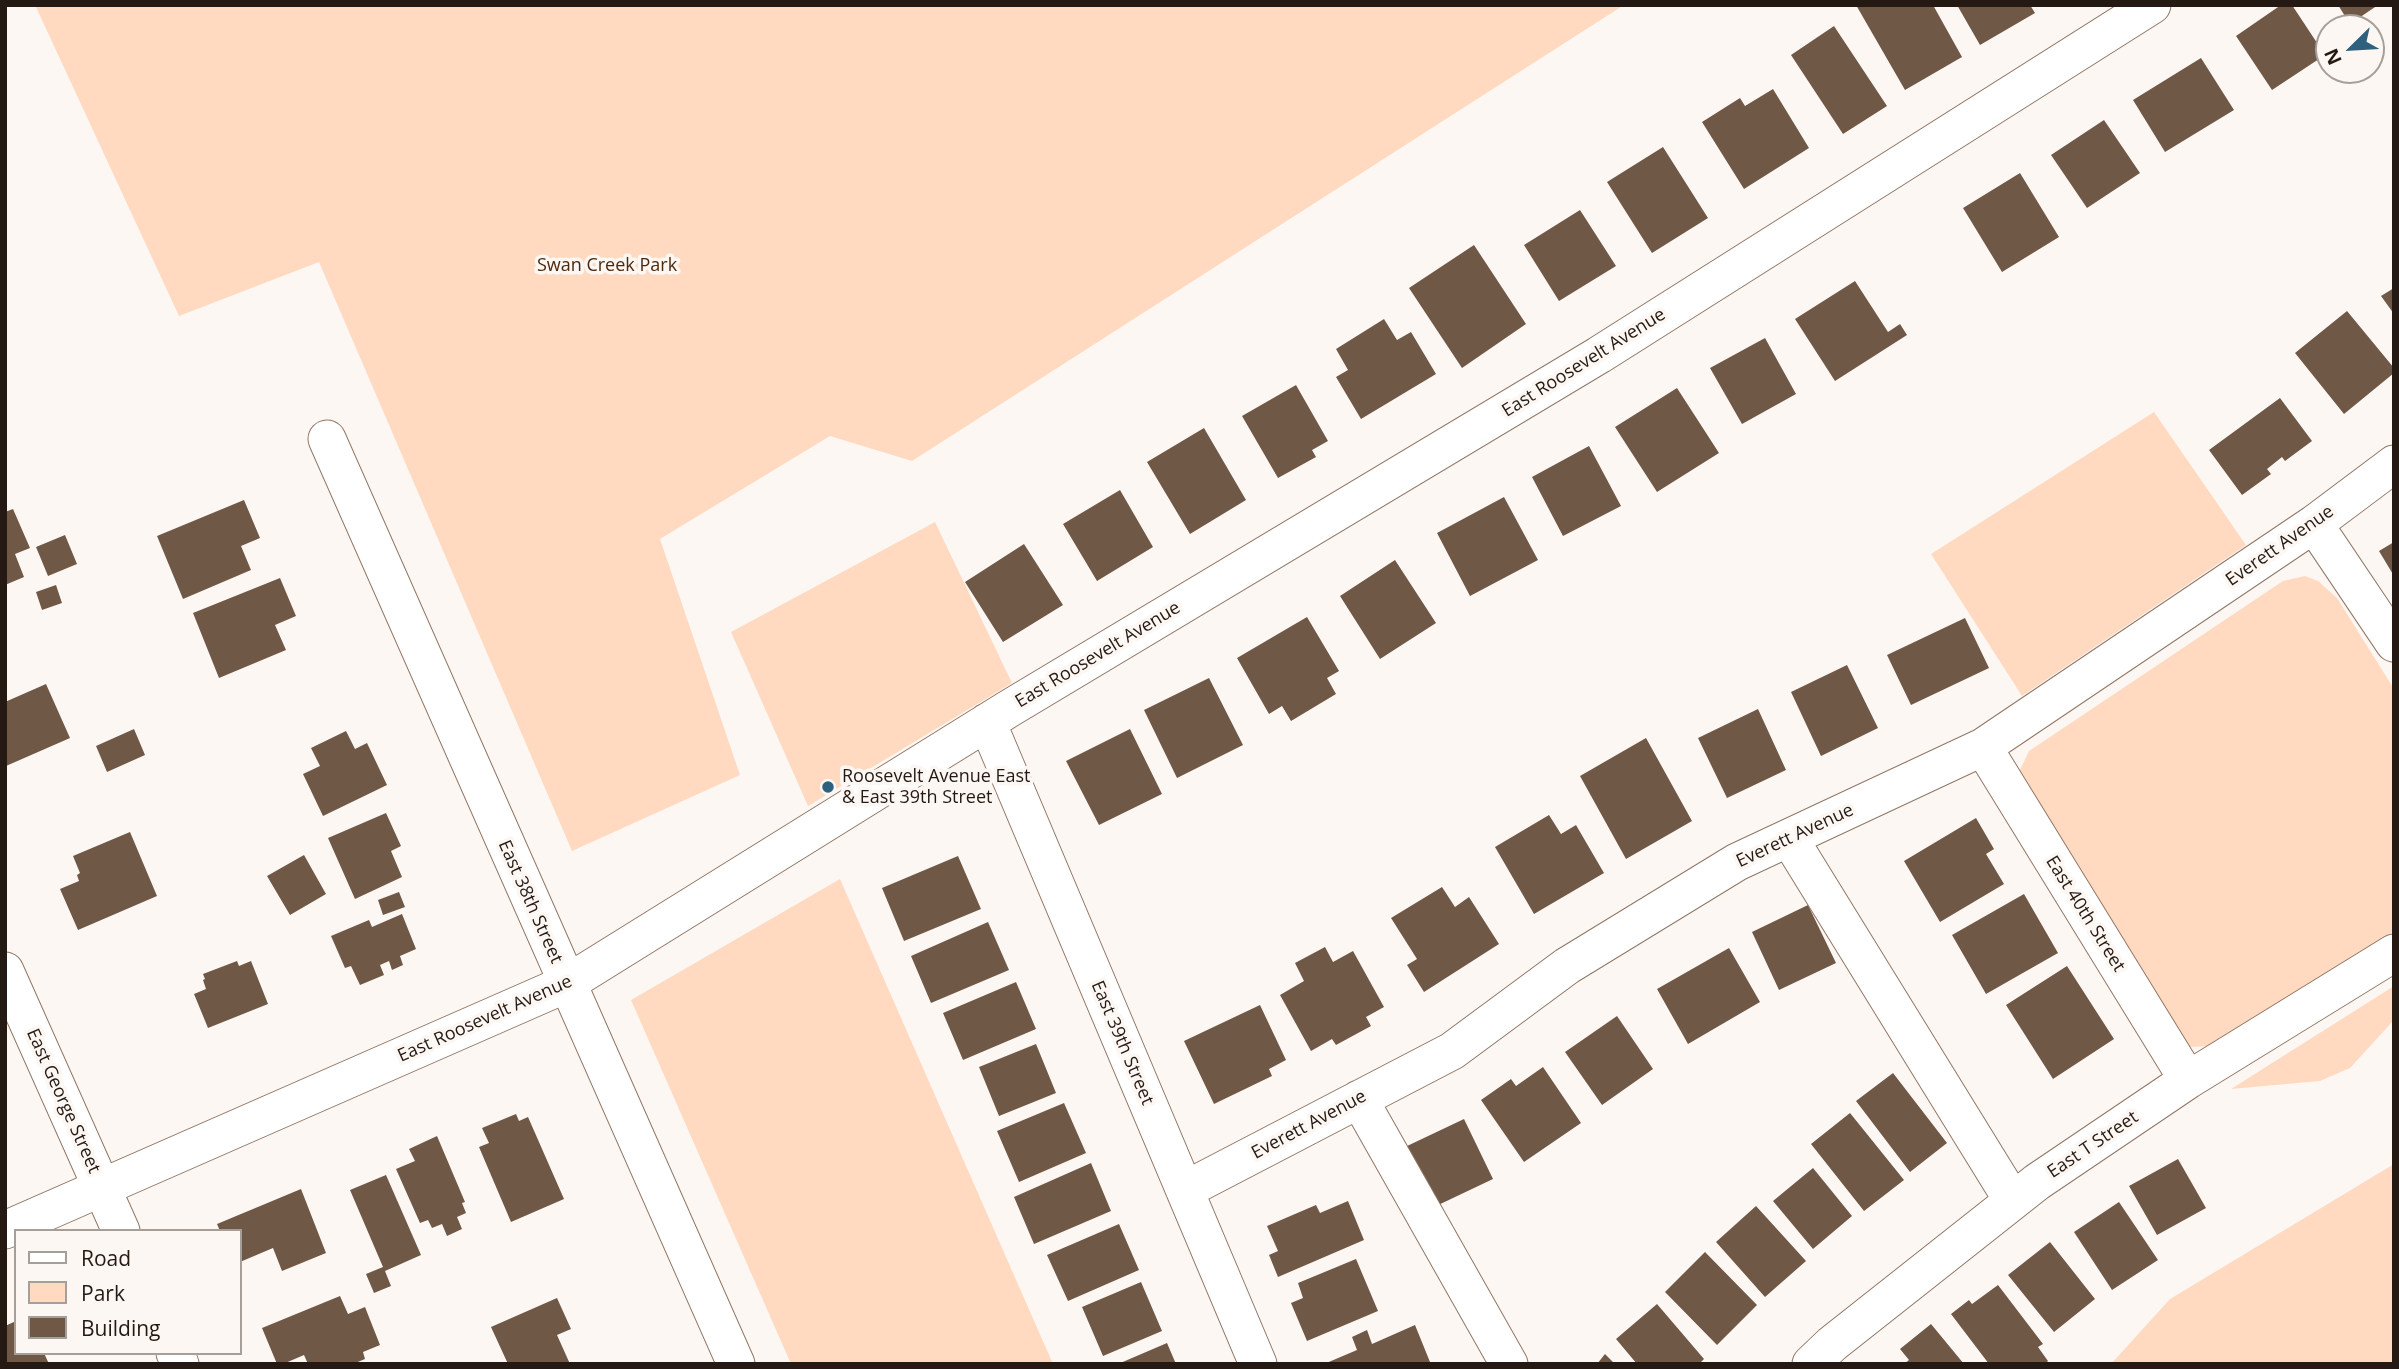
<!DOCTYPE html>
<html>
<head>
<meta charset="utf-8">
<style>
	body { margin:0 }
	#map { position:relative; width:2399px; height:1369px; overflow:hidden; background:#fdf7f3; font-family:"Open Sans",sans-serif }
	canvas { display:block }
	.frame { position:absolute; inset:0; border:7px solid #241a13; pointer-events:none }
	.legend { position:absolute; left:14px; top:1229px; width:228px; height:126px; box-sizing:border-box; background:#fdf7f3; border:2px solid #a69f99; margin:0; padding:9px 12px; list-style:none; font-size:21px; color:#241a13 }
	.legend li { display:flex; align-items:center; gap:14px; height:35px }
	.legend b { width:35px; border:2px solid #a69f99 }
	.north { position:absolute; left:2315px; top:14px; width:70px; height:70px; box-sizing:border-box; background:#fdf7f3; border:2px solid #a69f99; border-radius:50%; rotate:246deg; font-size:19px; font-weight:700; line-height:28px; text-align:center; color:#241a13 }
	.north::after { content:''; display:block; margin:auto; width:24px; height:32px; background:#2e617e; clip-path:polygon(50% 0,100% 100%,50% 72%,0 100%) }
</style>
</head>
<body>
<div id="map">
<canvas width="2399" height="1369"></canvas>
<div class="frame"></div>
<ul class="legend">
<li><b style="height:9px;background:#fff"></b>Road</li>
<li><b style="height:19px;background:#ffdac1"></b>Park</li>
<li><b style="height:19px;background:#705847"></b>Building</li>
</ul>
<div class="north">N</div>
</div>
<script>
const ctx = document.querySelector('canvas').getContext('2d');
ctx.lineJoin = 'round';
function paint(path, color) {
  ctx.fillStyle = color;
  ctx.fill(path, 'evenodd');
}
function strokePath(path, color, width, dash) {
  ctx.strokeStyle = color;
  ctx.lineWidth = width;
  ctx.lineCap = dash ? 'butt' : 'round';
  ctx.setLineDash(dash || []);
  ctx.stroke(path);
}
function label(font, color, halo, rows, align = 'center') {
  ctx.font = font + ' "Open Sans",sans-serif';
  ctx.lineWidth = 7;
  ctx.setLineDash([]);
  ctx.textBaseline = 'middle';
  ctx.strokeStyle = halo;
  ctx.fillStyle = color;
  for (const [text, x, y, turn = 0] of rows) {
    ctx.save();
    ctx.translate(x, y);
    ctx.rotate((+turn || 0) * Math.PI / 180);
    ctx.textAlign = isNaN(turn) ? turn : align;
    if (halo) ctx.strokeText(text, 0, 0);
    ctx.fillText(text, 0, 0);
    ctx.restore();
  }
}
paint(new Path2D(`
	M35,5H1624L912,461L830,436L660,539L740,775L572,851L319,262L179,316Z
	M2154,412L2246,545L2022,696L1931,554Z
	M935,522L1012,683L808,806L731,632Z
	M2305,576L2318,581L2337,598L2394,689V931L2211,1046L2190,1047L2173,1035L2019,772L2029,751L2283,581Z
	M840,879L1053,1364H791L631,1000Z
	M2394,986V1020L2350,1068L2320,1081L2231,1089Z
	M2394,1164V1364H2111L2170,1299Z`), '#ffdac1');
paint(new Path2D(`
	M1856,5H1933L1962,57L1905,90Z
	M1957,5H2030L2035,13L1980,45Z
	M2281,5H2292L2325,55L2272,90L2236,36Z
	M2338,5H2378L2350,24Z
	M1834,26L1887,106L1843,134L1791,55Z
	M2201,58L2234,110L2165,152L2133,100Z
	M1773,89L1809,148L1744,189L1702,122L1740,98L1745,106Z
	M2104,120L2140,173L2087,208L2051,155Z
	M1663,147L1708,218L1652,253L1607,182Z
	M2020,173L2059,237L2002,272L1963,208Z
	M1580,210L1616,266L1559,301L1524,245Z
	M1474,245L1526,324L1462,368L1409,288Z
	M1855,281L1888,332L1900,324L1907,335L1835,381L1795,319Z
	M2394,288V314L2381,296Z
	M2347,311L2394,368V373L2344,414L2295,353Z
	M1384,319L1397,340L1411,332L1436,374L1361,419L1336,377L1348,370L1336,349Z
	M1765,338L1796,394L1742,424L1710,368Z
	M1296,385L1328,441L1312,450L1316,457L1278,478L1242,416Z
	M1677,388L1719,453L1657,492L1615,427Z
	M2280,398L2312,441L2285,461L2282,457L2267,469L2271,474L2242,495L2209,450Z
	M1204,428L1246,500L1190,534L1147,462Z
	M1589,446L1621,506L1563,536L1532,477Z
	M1120,490L1153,547L1097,581L1063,524Z
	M1504,497L1538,560L1470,596L1437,533Z
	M244,500L260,538L241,546L251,570L183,599L157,536Z
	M13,509L30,548L15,554L24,577L5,585V512Z
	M65,535L77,564L48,576L36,547Z
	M2394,542V576L2379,551Z
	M1024,544L1063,605L1003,642L965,582Z
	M1395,560L1436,623L1380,659L1340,596Z
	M280,578L296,616L275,625L286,650L219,678L193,613Z
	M56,585L62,603L42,610L36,592Z
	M1307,617L1339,671L1327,678L1336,694L1291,721L1282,706L1269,714L1237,658Z
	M1965,618L1989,668L1911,705L1887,655Z
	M1847,665L1878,728L1821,756L1791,692Z
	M1209,678L1243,745L1177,778L1144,710Z
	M46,684L70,738L6,766L5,702Z
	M1758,709L1786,770L1727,798L1698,738Z
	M134,729L145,755L107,772L96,746Z
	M1130,729L1162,794L1099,825L1066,761Z
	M346,731L355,749L367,743L387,785L323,816L303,774L320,766L311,748Z
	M1646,738L1692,821L1626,859L1580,776Z
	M386,813L401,846L391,851L402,877L355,899L328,838Z
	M1549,815L1561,834L1576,825L1604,873L1534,914L1495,847Z
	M1976,818L1994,849L1986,854L2004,884L1940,922L1904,861Z
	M130,832L157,896L78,930L60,889L79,881L77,875L80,873L73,856Z
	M304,855L326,894L290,915L267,876Z
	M958,856L981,909L904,941L882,888Z
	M1442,887L1455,907L1469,897L1499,944L1424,992L1407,965L1417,959L1391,918Z
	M399,892L405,907L383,915L378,900Z
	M2024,894L2058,953L1986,994L1952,935Z
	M1808,905L1836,963L1779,990L1752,932Z
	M402,914L416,949L400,956L403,965L392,970L389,961L380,965L384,975L360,985L351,966L345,968L331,936L369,920L372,927Z
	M988,922L1009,970L931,1003L911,956Z
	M1325,947L1333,962L1353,951L1384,1007L1366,1017L1371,1026L1336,1045L1332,1039L1311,1051L1280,995L1304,981L1295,963Z
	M1729,948L1760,1002L1688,1044L1657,989Z
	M237,961L239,966L251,961L268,1004L208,1028L194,994L206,989L203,980L205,979L203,974Z
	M2067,966L2114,1039L2053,1079L2006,1005Z
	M1016,982L1036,1029L963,1060L943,1013Z
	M1260,1005L1286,1060L1269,1069L1272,1076L1214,1104L1184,1041Z
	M1617,1016L1653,1069L1602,1105L1565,1052Z
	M1036,1044L1056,1093L999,1116L979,1067Z
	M1543,1067L1581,1123L1524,1162L1481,1100L1511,1079L1516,1086Z
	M1893,1073L1947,1143L1910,1172L1856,1101Z
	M1064,1103L1086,1153L1019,1182L997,1131Z
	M1850,1113L1904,1180L1864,1211L1811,1144Z
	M516,1114L519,1121L528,1117L564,1199L511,1222L479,1147L489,1143L482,1128Z
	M1464,1119L1493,1179L1434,1207L1405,1147Z
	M437,1136L465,1202L462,1203L466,1213L457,1217L462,1229L447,1236L442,1224L432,1228L428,1220L420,1223L396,1169L415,1161L409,1149Z
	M2178,1159L2206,1208L2157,1235L2129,1186Z
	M1091,1163L1111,1211L1034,1244L1014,1197Z
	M1813,1168L1852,1216L1813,1249L1773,1201Z
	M386,1175L421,1255L385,1271L391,1286L374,1293L366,1274L383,1267L350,1190Z
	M301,1189L326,1253L282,1271L273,1248L240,1262V1231H220L217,1224Z
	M1348,1201L1364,1240L1278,1277L1269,1255L1278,1251L1267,1226L1316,1205L1320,1213Z
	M2119,1202L2158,1260L2112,1290L2074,1232Z
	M1756,1206L1806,1261L1765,1297L1716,1242Z
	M1119,1224L1139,1270L1068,1301L1047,1255Z
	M2050,1242L2095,1299L2054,1332L2008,1275Z
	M1705,1252L1757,1305L1717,1345L1665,1292Z
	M1356,1259L1378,1311L1307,1341L1291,1303L1303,1298L1298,1283Z
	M1141,1282L1162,1331L1103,1356L1082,1307Z
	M1998,1285L2043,1344L2038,1347L2048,1361L2045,1364H1989L1951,1314L1969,1300L1972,1304Z
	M340,1296L348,1314L365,1307L380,1345L363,1352L365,1359L353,1364H308L304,1355L283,1364H277L262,1328Z
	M557,1298L571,1329L557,1335L570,1364H508L491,1327Z
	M1657,1304L1704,1359L1699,1364H1637L1616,1339Z
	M16,1321V1353H44L49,1364H5V1326Z
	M1931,1324L1964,1364H1904L1909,1360L1900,1349Z
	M1415,1325L1430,1362L1426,1364H1324L1357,1350L1352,1337L1367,1330L1372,1344Z
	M1167,1343L1176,1364H1118Z
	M1605,1354L1615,1364H1597Z`), '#705847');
const minor = new Path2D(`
	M327,439L736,1364
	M2314,524L2394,643
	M987,722L1258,1364
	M1983,747L2188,1080
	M1789,838L2013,1201
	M5,971L121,1231
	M1359,1099L1509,1364
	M1185,1190L1452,1051L1567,966L1737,862L1983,747L2314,524L2394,464
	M5,1230L566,984L1010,708L1599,355L2152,5
	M175,1353L180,1364
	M1811,1364L1832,1344L2037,1182L2188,1080L2394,953`);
strokePath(minor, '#917766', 39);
strokePath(minor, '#fff', 37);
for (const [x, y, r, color] of [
	[828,787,7,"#2e617e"]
]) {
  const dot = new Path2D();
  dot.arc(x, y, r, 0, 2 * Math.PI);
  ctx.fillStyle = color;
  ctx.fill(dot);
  strokePath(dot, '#fdf7f3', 2.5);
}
label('18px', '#4c290c', '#fdf7f3', [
	["Swan Creek Park",607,266]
]);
label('18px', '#241a13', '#fdf7f3', [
	["East Roosevelt Avenue",1584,363,-32],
	["Everett Avenue",2280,546,-35],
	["East Roosevelt Avenue",1098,655,-31],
	["Everett Avenue",1795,836,-25],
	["East 38th Street",530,902,66],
	["East 40th Street",2085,914,58],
	["East Roosevelt Avenue",485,1019,-24],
	["East 39th Street",1122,1043,67],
	["East George Street",63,1101,66],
	["Everett Avenue",1309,1125,-28],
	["East T Street",2093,1145,-34]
]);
label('18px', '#241a13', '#fdf7f3', [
	["Roosevelt Avenue East",842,777],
	["& East 39th Street",842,798]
], 'left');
</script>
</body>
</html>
